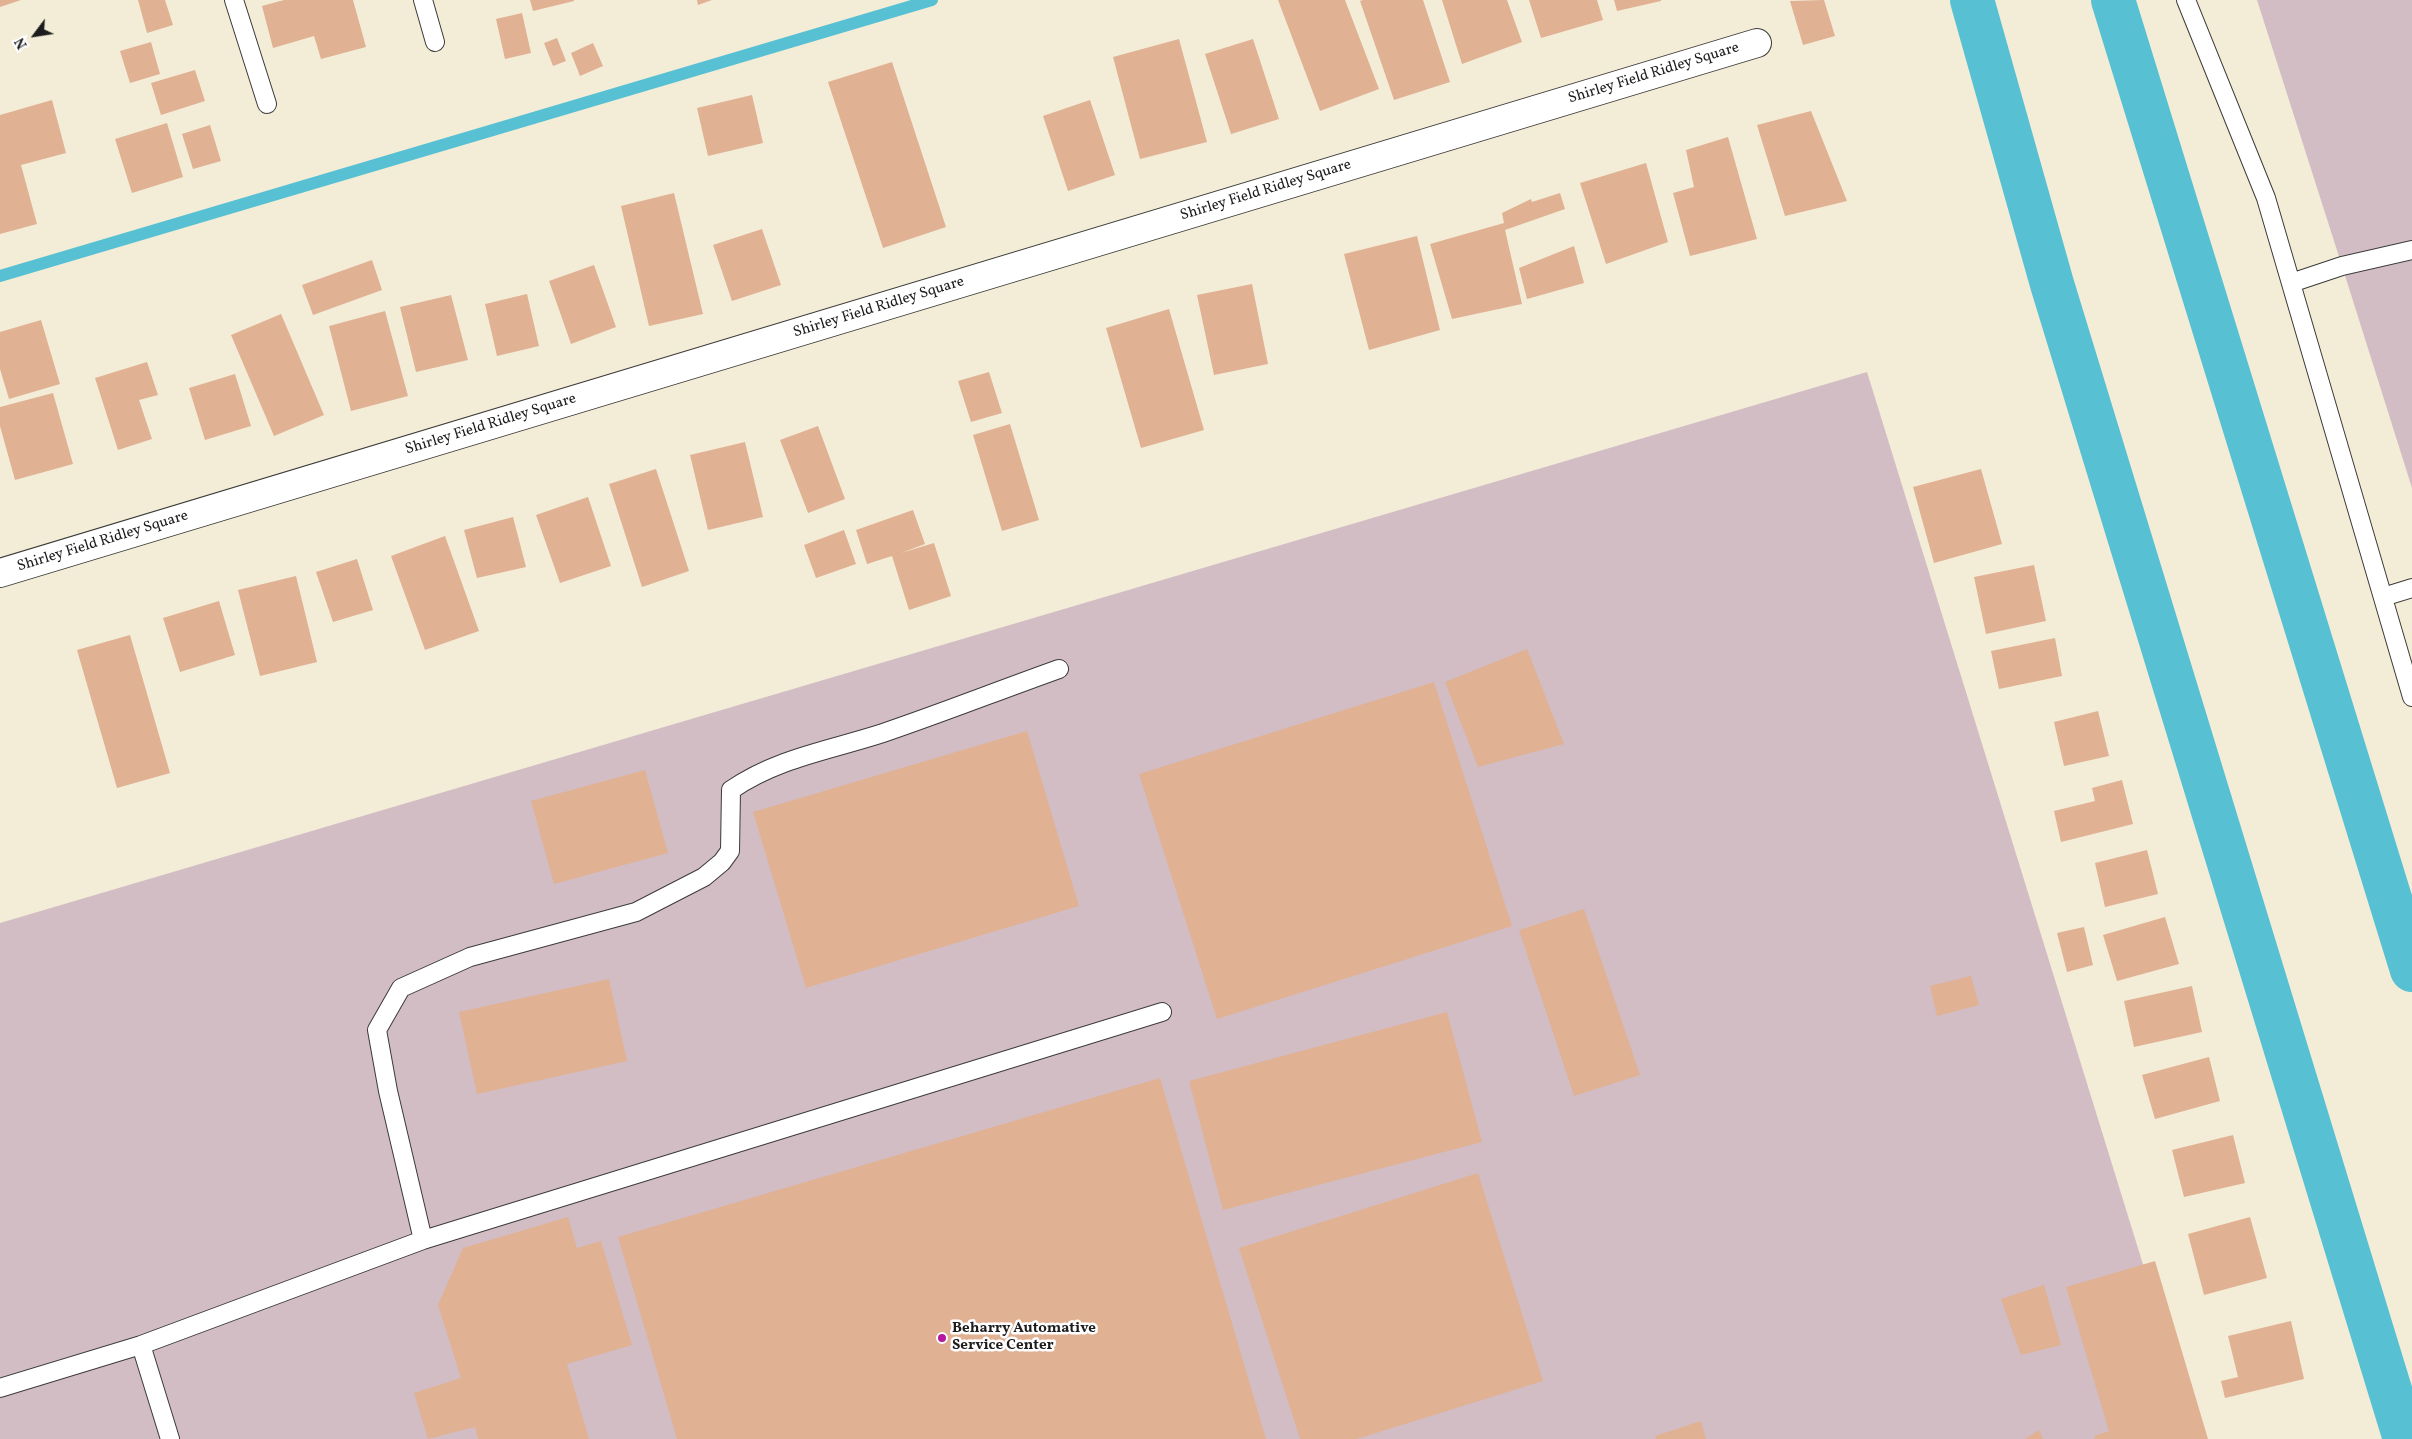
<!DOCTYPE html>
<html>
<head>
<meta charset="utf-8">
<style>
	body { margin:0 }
	#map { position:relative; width:2412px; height:1439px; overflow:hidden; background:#f3edd8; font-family:Vollkorn,serif }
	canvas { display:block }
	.north { position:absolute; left:10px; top:10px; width:50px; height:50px; -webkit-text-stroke:4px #fff; paint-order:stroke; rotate:239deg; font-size:14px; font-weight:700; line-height:20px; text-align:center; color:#1c1c1c }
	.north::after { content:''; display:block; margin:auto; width:18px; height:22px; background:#1c1c1c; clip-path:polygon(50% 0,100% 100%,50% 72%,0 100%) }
</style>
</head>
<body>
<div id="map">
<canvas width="2412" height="1439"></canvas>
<div class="north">N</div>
</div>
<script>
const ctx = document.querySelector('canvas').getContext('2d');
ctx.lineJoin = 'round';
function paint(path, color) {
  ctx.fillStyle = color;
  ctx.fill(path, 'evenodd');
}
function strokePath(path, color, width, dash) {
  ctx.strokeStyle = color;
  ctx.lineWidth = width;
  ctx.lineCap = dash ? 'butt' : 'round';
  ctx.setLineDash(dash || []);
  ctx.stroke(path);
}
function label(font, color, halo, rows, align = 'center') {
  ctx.font = font + ' Vollkorn,serif';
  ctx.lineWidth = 5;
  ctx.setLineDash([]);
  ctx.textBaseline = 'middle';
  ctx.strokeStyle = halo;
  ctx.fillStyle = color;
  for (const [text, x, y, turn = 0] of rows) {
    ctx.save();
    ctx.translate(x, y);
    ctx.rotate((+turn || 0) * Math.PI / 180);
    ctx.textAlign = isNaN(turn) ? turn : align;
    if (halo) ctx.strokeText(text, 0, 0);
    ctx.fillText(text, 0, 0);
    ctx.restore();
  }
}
paint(new Path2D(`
	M2257,0H2412V488L2342,266Z
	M1867,372L2197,1439H0V923Z`), '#d2bdc5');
strokePath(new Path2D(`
	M0,276L932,0`), '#57c0d3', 12);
strokePath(new Path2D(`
	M1972,0L2052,284L2405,1439
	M2113,0L2412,970`), '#57c0d3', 44);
paint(new Path2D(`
	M0,0H21L0,7Z
	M138,0H165L173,25L147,33Z
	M284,0H353L366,47L321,59L314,36L273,48L262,6Z
	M530,0H574V1L533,11Z
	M697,0H712L698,5Z
	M1278,0H1345L1379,89L1320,111Z
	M1363,0H1423L1450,82L1394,100L1360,1Z
	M1442,0H1507L1522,42L1462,64Z
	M1529,0H1597L1603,20L1541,38Z
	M1614,0H1661V1L1617,11Z
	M1824,0L1835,36L1803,45L1790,1Z
	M522,13L531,53L505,59L496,19Z
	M557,38L566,61L553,66L544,43Z
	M1179,39L1207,142L1140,159L1113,57Z
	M1253,39L1279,119L1231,134L1205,54Z
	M151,42L160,74L130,83L120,51Z
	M593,43L603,66L580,76L571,53Z
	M892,62L946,227L883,248L828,82Z
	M195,70L205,101L161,115L151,83Z
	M752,95L763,143L708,156L697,108Z
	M52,100L66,153L21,165L37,224L0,234V115Z
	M1090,100L1115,175L1068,191L1043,116Z
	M1811,111L1847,201L1785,216L1757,125Z
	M167,123L183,177L132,193L115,139Z
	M210,125L221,161L193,169L182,134Z
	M1728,137L1757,239L1690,256L1673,193L1694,187L1686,150Z
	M1646,163L1668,242L1606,264L1580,183Z
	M674,193L703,314L649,326L621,206Z
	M1560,193L1565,209L1505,230L1522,304L1452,319L1430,244L1504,223L1502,213L1531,199L1532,202Z
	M762,229L781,285L732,301L713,245Z
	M1417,236L1440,330L1369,350L1344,254Z
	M1574,246L1584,283L1527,299L1519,268Z
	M372,260L382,290L313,315L302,285Z
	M594,265L616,327L571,344L549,281Z
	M1252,284L1268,364L1214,375L1197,295Z
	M527,294L539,346L497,356L485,304Z
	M451,295L468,360L416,372L400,307Z
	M1169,309L1204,430L1141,448L1106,328Z
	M385,311L408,396L351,411L329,326Z
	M281,314L324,415L274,436L231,335Z
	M41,320L60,384L9,399L0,369V332Z
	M147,362L158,395L139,400L152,439L118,450L95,378Z
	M989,372L1002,413L971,422L958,381Z
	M235,374L251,426L205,440L189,388Z
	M53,393L73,464L15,480L0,426V407Z
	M1010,424L1039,520L1002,531L973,435Z
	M818,426L845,499L808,513L780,440Z
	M745,442L763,517L708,530L690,455Z
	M656,469L689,571L642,587L609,484Z
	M1981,469L2002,544L1934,563L1913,487Z
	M588,497L611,566L560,583L536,515Z
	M913,510L925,544L901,553L934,543L951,596L909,610L892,556L867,564L856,530Z
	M513,517L526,567L477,578L464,530Z
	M844,530L856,564L816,578L804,545Z
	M445,536L479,631L425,650L391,556Z
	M357,559L373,610L333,622L316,572Z
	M2034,565L2046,621L1986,634L1974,577Z
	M296,576L317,662L260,676L238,590Z
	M219,601L235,655L180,672L163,618Z
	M130,635L170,773L117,788L77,650Z
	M2055,638L2062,676L1999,689L1991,651Z
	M1527,649L1564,744L1478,767L1445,682Z
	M1434,682L1512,926L1217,1019L1139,774Z
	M2098,711L2109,756L2064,766L2054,722Z
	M1027,731L1079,906L806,988L753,812Z
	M645,770L668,853L554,884L531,801Z
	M2122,780L2133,824L2061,842L2054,811L2095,801L2092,788Z
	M2147,850L2158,894L2105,907L2095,863Z
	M1584,909L1640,1075L1574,1096L1519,930Z
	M2165,917L2179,964L2117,981L2103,935Z
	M2084,927L2093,965L2067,972L2057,933Z
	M1971,976L1979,1005L1937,1016L1930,986Z
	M609,979L627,1061L477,1094L459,1012Z
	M2192,986L2202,1032L2134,1047L2124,1001Z
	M1447,1012L1482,1142L1223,1210L1189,1081Z
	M2209,1057L2220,1101L2155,1119L2142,1075Z
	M1160,1078L1266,1439H677L618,1237Z
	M2233,1135L2245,1183L2184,1197L2172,1150Z
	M1478,1173L1543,1381L1357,1439H1300L1239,1248Z
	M568,1217L577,1248L601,1241L632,1345L567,1364L589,1439H478L475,1427L428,1439L414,1393L461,1378L438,1305L463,1248Z
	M2250,1217L2267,1278L2204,1295L2188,1234Z
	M2155,1261L2208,1439H2095L2094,1436L2109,1431L2066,1287Z
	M2044,1285L2061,1345L2021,1355L2001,1299Z
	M2291,1321L2304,1379L2225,1398L2221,1381L2238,1377L2228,1336Z
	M1701,1421L1706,1439H1656L1655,1436Z
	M2039,1430L2043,1439H2025Z`), '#e0b193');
const lane = new Path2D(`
	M234,0L267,104
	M423,0L435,42
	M2186,0L2266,198L2412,697
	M2291,283L2342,266L2412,250
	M2383,597L2412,588
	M423,1240L388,1091L377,1030L401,988L470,957L636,912L704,877L722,862L730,851L731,790C777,758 831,750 883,733C942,713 1000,690 1059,669
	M141,1345L170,1439
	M0,1388L141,1345L423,1240L1162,1012`);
const street = new Path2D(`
	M0,573L1757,43`);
strokePath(lane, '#3c3b38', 20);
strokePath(street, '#3c3b38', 30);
strokePath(lane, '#fff', 18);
strokePath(street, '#fff', 28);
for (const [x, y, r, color] of [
	[942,1338,5,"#b5179e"]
]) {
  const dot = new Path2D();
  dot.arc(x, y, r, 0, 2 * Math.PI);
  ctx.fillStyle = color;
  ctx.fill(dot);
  strokePath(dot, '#fff', 2);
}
label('15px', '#1c1c1c', '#fff', [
	["Shirley Field Ridley Square",1654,74,-17],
	["Shirley Field Ridley Square",1266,191,-17],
	["Shirley Field Ridley Square",879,308,-17],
	["Shirley Field Ridley Square",491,425,-17],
	["Shirley Field Ridley Square",103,542,-17]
]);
label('bold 15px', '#1c1c1c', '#fff', [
	["Beharry Automative",952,1329],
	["Service Center",952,1346]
], 'left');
</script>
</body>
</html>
